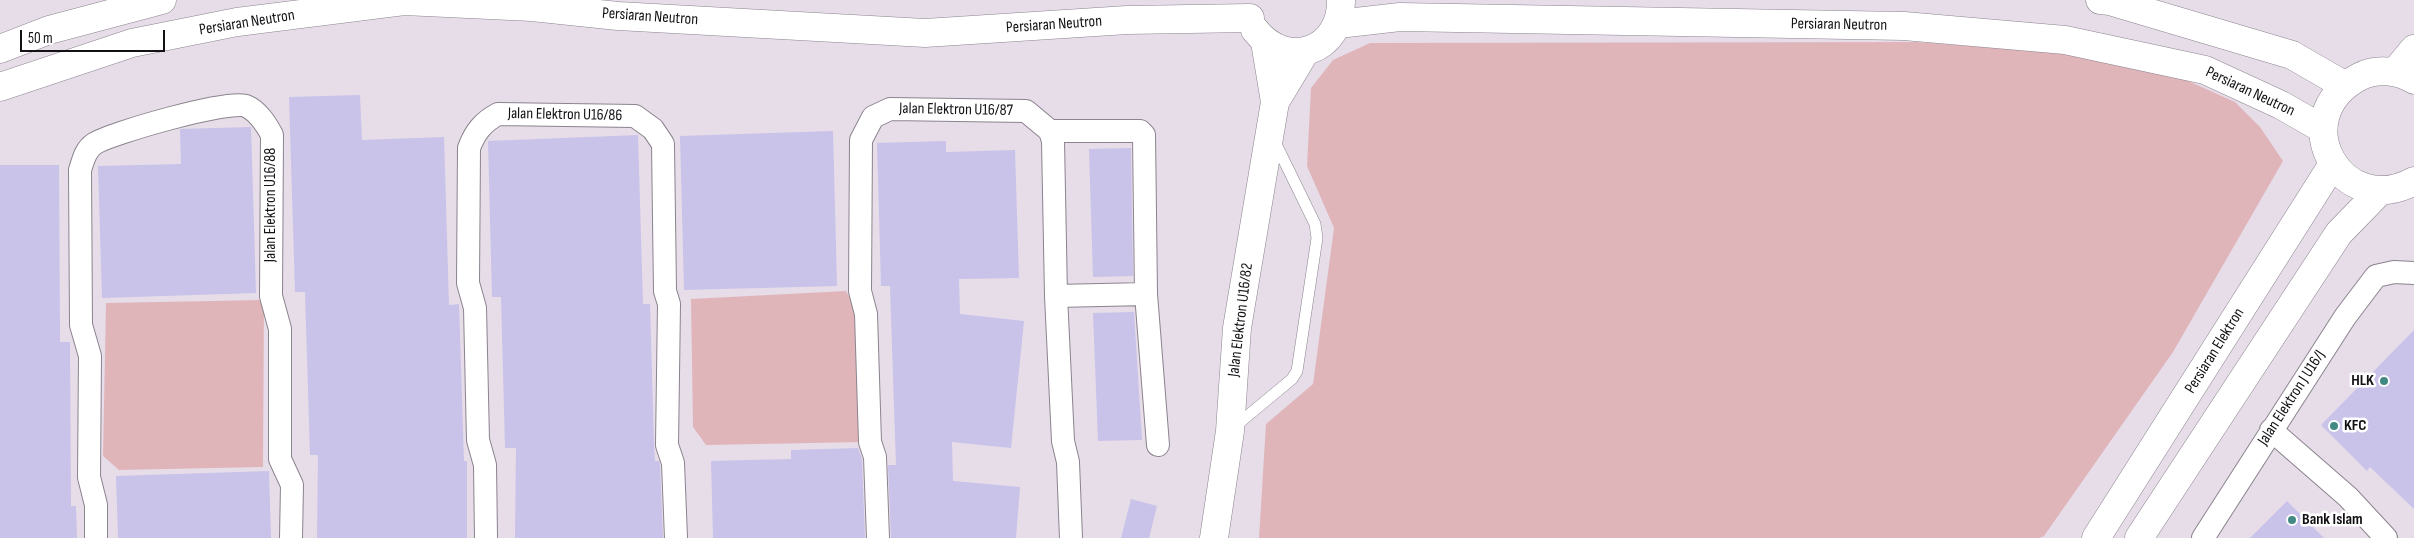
<!DOCTYPE html>
<html>
<head>
<meta charset="utf-8">
<style>
	body { margin:0 }
	#map { position:relative; width:2414px; height:538px; overflow:hidden; background:#e6dde9; font-family:"Sofia Sans Condensed",sans-serif }
	canvas { display:block }
	.scale { position:absolute; left:20px; top:30px; width:145px; height:22px; box-sizing:border-box; border:2px solid #141115; border-top:0; padding-left:6px; font-size:15px; line-height:18px; white-space:nowrap; color:#141115; -webkit-text-stroke:4px #fff; paint-order:stroke }
</style>
</head>
<body>
<div id="map">
<canvas width="2414" height="538"></canvas>
<div class="scale">50 m</div>
</div>
<script>
const ctx = document.querySelector('canvas').getContext('2d');
ctx.lineJoin = 'round';
function paint(path, color) {
  ctx.fillStyle = color;
  ctx.fill(path, 'evenodd');
}
function strokePath(path, color, width, dash) {
  ctx.strokeStyle = color;
  ctx.lineWidth = width;
  ctx.lineCap = dash ? 'butt' : 'round';
  ctx.setLineDash(dash || []);
  ctx.stroke(path);
}
function label(font, color, halo, rows, align = 'center') {
  ctx.font = font + ' "Sofia Sans Condensed",sans-serif';
  ctx.lineWidth = 5;
  ctx.setLineDash([]);
  ctx.textBaseline = 'middle';
  ctx.strokeStyle = halo;
  ctx.fillStyle = color;
  for (const [text, x, y, turn = 0] of rows) {
    ctx.save();
    ctx.translate(x, y);
    ctx.rotate((+turn || 0) * Math.PI / 180);
    ctx.textAlign = isNaN(turn) ? turn : align;
    if (halo) ctx.strokeText(text, 0, 0);
    ctx.fillText(text, 0, 0);
    ctx.restore();
  }
}
paint(new Path2D(`
	M1916,42L2078,54L2186,80L2235,102L2260,127L2283,161L2173,352L2044,536L2039,538H1259L1266,424L1313,384L1334,228L1307,166L1311,88L1333,60L1370,43Z
	M846,291L854,306L864,442L706,445L693,427L691,299Z
	M264,300L263,467L119,470L103,456L106,303Z`), '#e0b5ba');
paint(new Path2D(`
	M360,95L362,140L444,137L449,305L459,304L464,461H467V538H317L318,455H310L305,292H295L289,97Z
	M251,127L256,293L102,298L98,166L181,164L180,129Z
	M833,131L837,286L684,290L680,136Z
	M638,135L643,304H650L654,445L655,461H659L660,465L663,538H515L516,448H505L501,297H492L488,141Z
	M946,141V152L1015,150L1019,278L959,279L960,314L1024,321L1011,448L952,442L953,481L1020,487L1016,538H891L888,465H896L890,286H881L877,143Z
	M1131,148L1133,276L1093,277L1089,149Z
	M0,165H59L60,342H70L71,506H76L77,538H0Z
	M1134,312L1142,440L1098,441L1093,313Z
	M2414,330V509L2370,467L2367,471L2321,425Z
	M858,448L862,459L865,538H713L711,461L791,459V450Z
	M269,471L271,538H118L116,476Z
	M1131,499L1157,506L1149,538H1121Z
	M2287,501L2324,538H2250Z`), '#c9c2e9');
const lane = new Path2D(`
	M1233,428L1292,379L1297,371L1317,238L1315,224L1274,140`);
const street = new Path2D(`
	M1050,131H1140L1144,135L1146,294L1158,445
	M1056,296L1146,294
	M2271,430L2348,497L2386,538
	M96,538V505L89,477L90,356L81,325L80,170C83,161 85,150 94,144C111,133 230,99 246,106C258,111 266,124 272,135L271,296L280,329V459L292,485L291,538
	M486,538L485,465L478,440L475,308L468,283L469,148C475,132 483,122 498,114L635,116L653,129L663,144L665,291L669,304L667,445L673,463L676,538
	M878,538L875,457L870,442L866,314L860,291L861,140L873,117L890,109L1026,111L1050,131L1053,141L1056,296L1063,441L1068,462L1071,538
	M2203,538L2345,317L2376,276L2394,272L2414,273`);
const secondary = new Path2D(`
	M2100,0L2110,1L2292,55L2344,85
	M1338,24L1400,17L1904,26L2065,40L2205,70L2281,105L2323,129
	M1255,30C1287,71 1342,51 1341,0
	M0,49L49,30L162,0
	M2395,72L2414,49
	M2414,80C2398,70 2376,68 2359,77C2283,118 2342,221 2414,181
	M0,87L132,43L237,22L404,1L532,7L618,16L925,33L1127,20L1250,18
	M1275,102L1305,52
	M1214,538L1230,431L1237,328L1275,102L1265,42
	M2096,538L2333,164
	M2139,538L2339,233L2381,190`);
strokePath(lane, '#8b838e', 12);
strokePath(street, '#8b838e', 24);
strokePath(secondary, '#8b838e', 29);
strokePath(lane, '#fff', 11);
strokePath(street, '#fff', 22);
strokePath(secondary, '#fff', 28);
for (const [x, y, r, color] of [
	[2384,381,5,"#428984"],
	[2334,426,5,"#428984"],
	[2292,520,5,"#428984"]
]) {
  const dot = new Path2D();
  dot.arc(x, y, r, 0, 2 * Math.PI);
  ctx.fillStyle = color;
  ctx.fill(dot);
  strokePath(dot, '#fff', 2);
}
label('16px', '#141115', '#fff', [
	["Persiaran Neutron",650,17,4],
	["Persiaran Neutron",247,23,-9],
	["Persiaran Neutron",1054,25,-4],
	["Persiaran Neutron",1839,25,1],
	["Persiaran Neutron",2250,92,25],
	["Jalan Elektron U16/87",956,110,1],
	["Jalan Elektron U16/86",565,115,1],
	["Jalan Elektron U16/88",271,205,-90],
	["Jalan Elektron U16/82",1241,320,-83],
	["Persiaran Elektron",2215,351,-58],
	["Jalan Elektron J U16/J",2292,398,-57]
]);
label('bold 16px', '#141115', '#fff', [
	["HLK",2374,381,"right"],
	["KFC",2344,426],
	["Bank Islam",2302,520]
], 'left');
</script>
</body>
</html>
